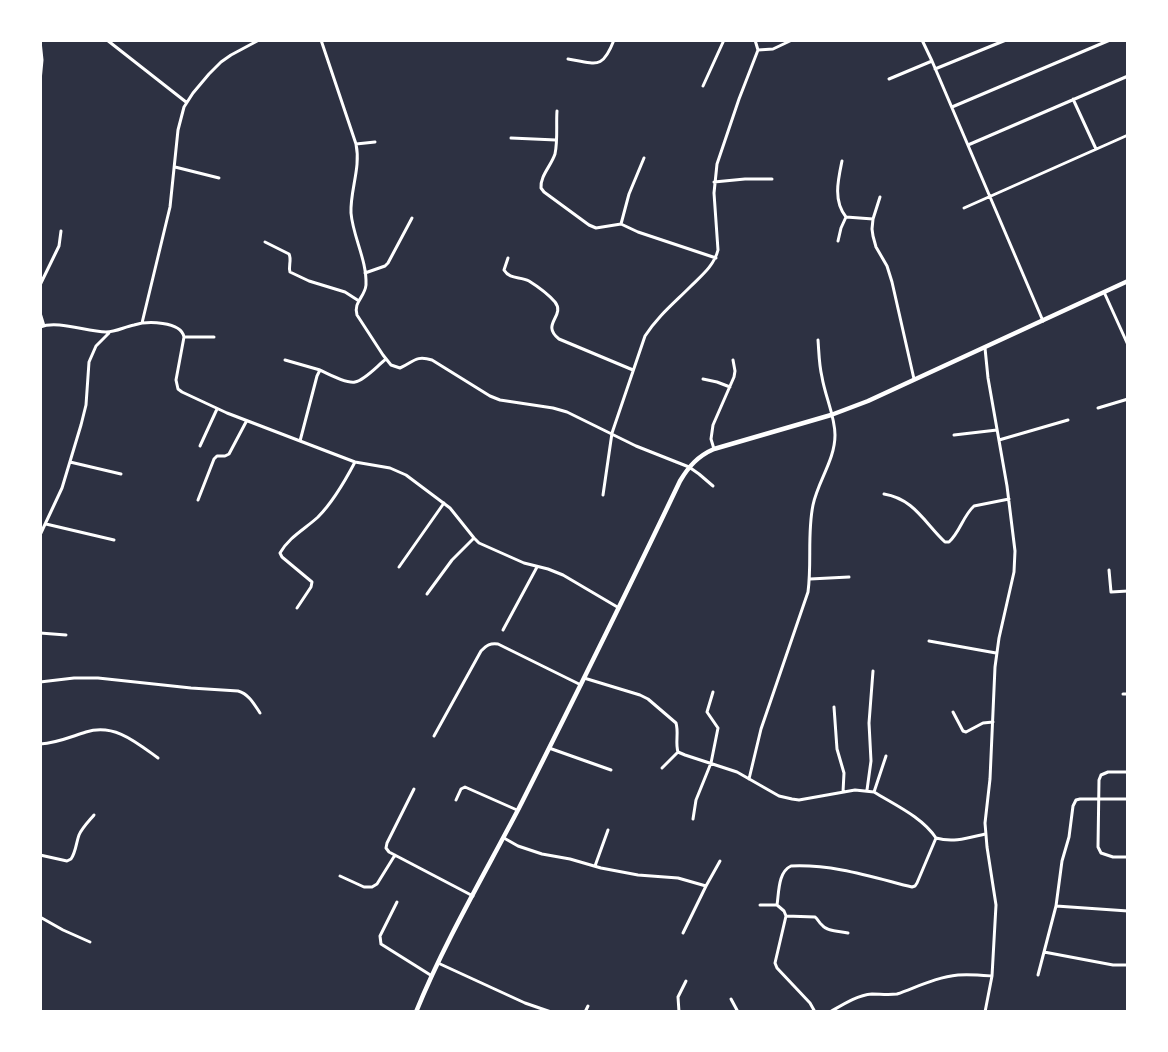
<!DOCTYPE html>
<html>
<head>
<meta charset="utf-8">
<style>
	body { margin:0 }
	#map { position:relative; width:1168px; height:1052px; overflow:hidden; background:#2d3142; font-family:"Space Grotesk",sans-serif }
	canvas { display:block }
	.frame { position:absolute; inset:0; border:42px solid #fff; pointer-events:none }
</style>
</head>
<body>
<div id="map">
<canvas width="1168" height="1052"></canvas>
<div class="frame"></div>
</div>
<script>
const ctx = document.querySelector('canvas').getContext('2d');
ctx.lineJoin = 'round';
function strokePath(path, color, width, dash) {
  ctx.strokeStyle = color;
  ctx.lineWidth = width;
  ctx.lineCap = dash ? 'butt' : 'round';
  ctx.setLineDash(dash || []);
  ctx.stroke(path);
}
strokePath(new Path2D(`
	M107,40L186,102
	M321,40L356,144C361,168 350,190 351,213C353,237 367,260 366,285C365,297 353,302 357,315L383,355L391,365L400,368C414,362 415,355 432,360L490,396L500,400L553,408L567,412L636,446L689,467L699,474L713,486
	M755,40L758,50
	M922,40L932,61L1043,321
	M40,41L42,60L40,81
	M758,50L773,49L792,40
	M568,59C596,63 602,71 614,40
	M935,69L1006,40
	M889,79L932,61
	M703,86L724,40
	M1073,99L1096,149
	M952,107L1110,40
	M557,111C556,125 558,140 555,154C551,166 540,176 541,188L544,192L589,225L596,228L621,224L638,232L716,258
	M511,138L556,140
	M356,144L375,142
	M968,145L1128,76
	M842,161C838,180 833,201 846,217L873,219
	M175,167L219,178
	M714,182L745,179H772
	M880,197L873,219L872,229L873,236L876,247L887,266L892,282L914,379
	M964,208L1128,135
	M621,224L629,194L644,158
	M838,241L841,228L846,217
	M265,242L289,254C292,260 288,266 290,272L309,281L345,292L359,301
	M508,258L504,270C510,280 520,276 529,281C537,286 548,294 555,302C566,316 540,324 559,339L633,370
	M365,273L385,266L388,263L412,218
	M40,285L59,246L61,231
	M1104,292L1128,345
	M40,313L44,326
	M142,323L170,207L178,130L184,107L193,93L209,74L221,62L231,55L259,40
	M40,327C58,320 87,332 106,332C116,332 124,327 134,325C147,321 181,321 184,337L176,380L178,389L182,392L227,413L334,454L355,462L390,468L406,475L450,508L474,538L479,543L524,563L548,569L563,575L619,608
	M184,337H214
	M285,360L320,370
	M703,379L717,382L730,387
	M1098,408L1128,399
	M954,435L997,430
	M999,440L1068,420
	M300,441L317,376L320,370C328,374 347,384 355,382C365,380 378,365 386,359
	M200,446L217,409
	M714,449L711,439L713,425L734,377L735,371L733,360
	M70,462L121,474
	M884,494C914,499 924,522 945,542H949C960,532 963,516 974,506L1009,499
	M603,495L612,433L645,336C657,317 674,303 690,287C701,276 714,266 718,250L714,193L717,164L739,99L758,50
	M198,500L214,459L217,456H225L229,454L246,422
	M46,524L114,540
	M40,535L62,488L81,425L86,405L89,362L96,346L109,333
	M399,567L444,503
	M1109,570L1111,592L1128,591
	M810,579L849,577
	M427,594L452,560L474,538
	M297,608L311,587L312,582L282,557L280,553C289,537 305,529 318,517C333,502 345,481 355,462
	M503,630L537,567
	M40,633L66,635
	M929,641L996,653
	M584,678L640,695L648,699L676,723C679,733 675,742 678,752L685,755L737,772L779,796L792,799L799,800L855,790L874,792C895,805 922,817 936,838C953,843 968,838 985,834
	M40,682L74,678H98L191,688L238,691C249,694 254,704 260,713
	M1123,694H1128
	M834,707L837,749L844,773L843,792
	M953,712L963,731L966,732L983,723L993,722
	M434,736L481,651C487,645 490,643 498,644L581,685
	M40,744C57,743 70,737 86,732C114,723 136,742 158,758
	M549,748L611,770
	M662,768L678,752
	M1128,772H1108L1101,775L1099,780L1098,847L1101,853L1113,857H1128
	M749,779L761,729L808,592C812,563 807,534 813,505C818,481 835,460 835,435C835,416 825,396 822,377C819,365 819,353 818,340
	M414,789L387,843L386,848L389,852L473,896
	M867,790L871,761L869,723L873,671
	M874,792L886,756
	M456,800L461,789L465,787L517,810
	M693,819L696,800L711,763L718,728L707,712L713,692
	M504,838L518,846L542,854L570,859L601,868L638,875L678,878L706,886L683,933
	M40,855L67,861L71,859C76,852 76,843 79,835C82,828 89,821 94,815
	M595,866L608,830
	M340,876L364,887H372L377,884L395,855
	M706,886L720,861
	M397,902L380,936L381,944L432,976
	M760,905H777
	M1056,906L1128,911
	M786,916L815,917C818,919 819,923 822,925C827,932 841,931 848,933
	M40,917L63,930L90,942
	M1044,952L1113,965H1128
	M438,963L525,1003L551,1012
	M1038,975L1056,906L1062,861L1069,837L1073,806L1076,800L1080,799H1128
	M731,999L738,1012
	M585,1012L588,1006
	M679,1012L678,997L686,981
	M815,1012L810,1003L777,968L775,963L786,916L784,911L777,905C779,892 778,872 791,866C833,864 872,877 912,887L915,886L917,883L936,838
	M830,1012C842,1005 857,995 872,994C880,994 888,995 897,994C917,987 937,977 958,975C969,974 980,975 992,976
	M985,1012L992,976L996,905L987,847L985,823L990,779L995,667L999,638L1014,572L1015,551L1007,486L988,378L985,348`), '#fff', 3);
strokePath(new Path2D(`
	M416,1012C445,941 484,875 519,808C574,699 628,590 680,481C689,466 698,456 714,449L831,415L868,401L1128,281`), '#fff', 4.5);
</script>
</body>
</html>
